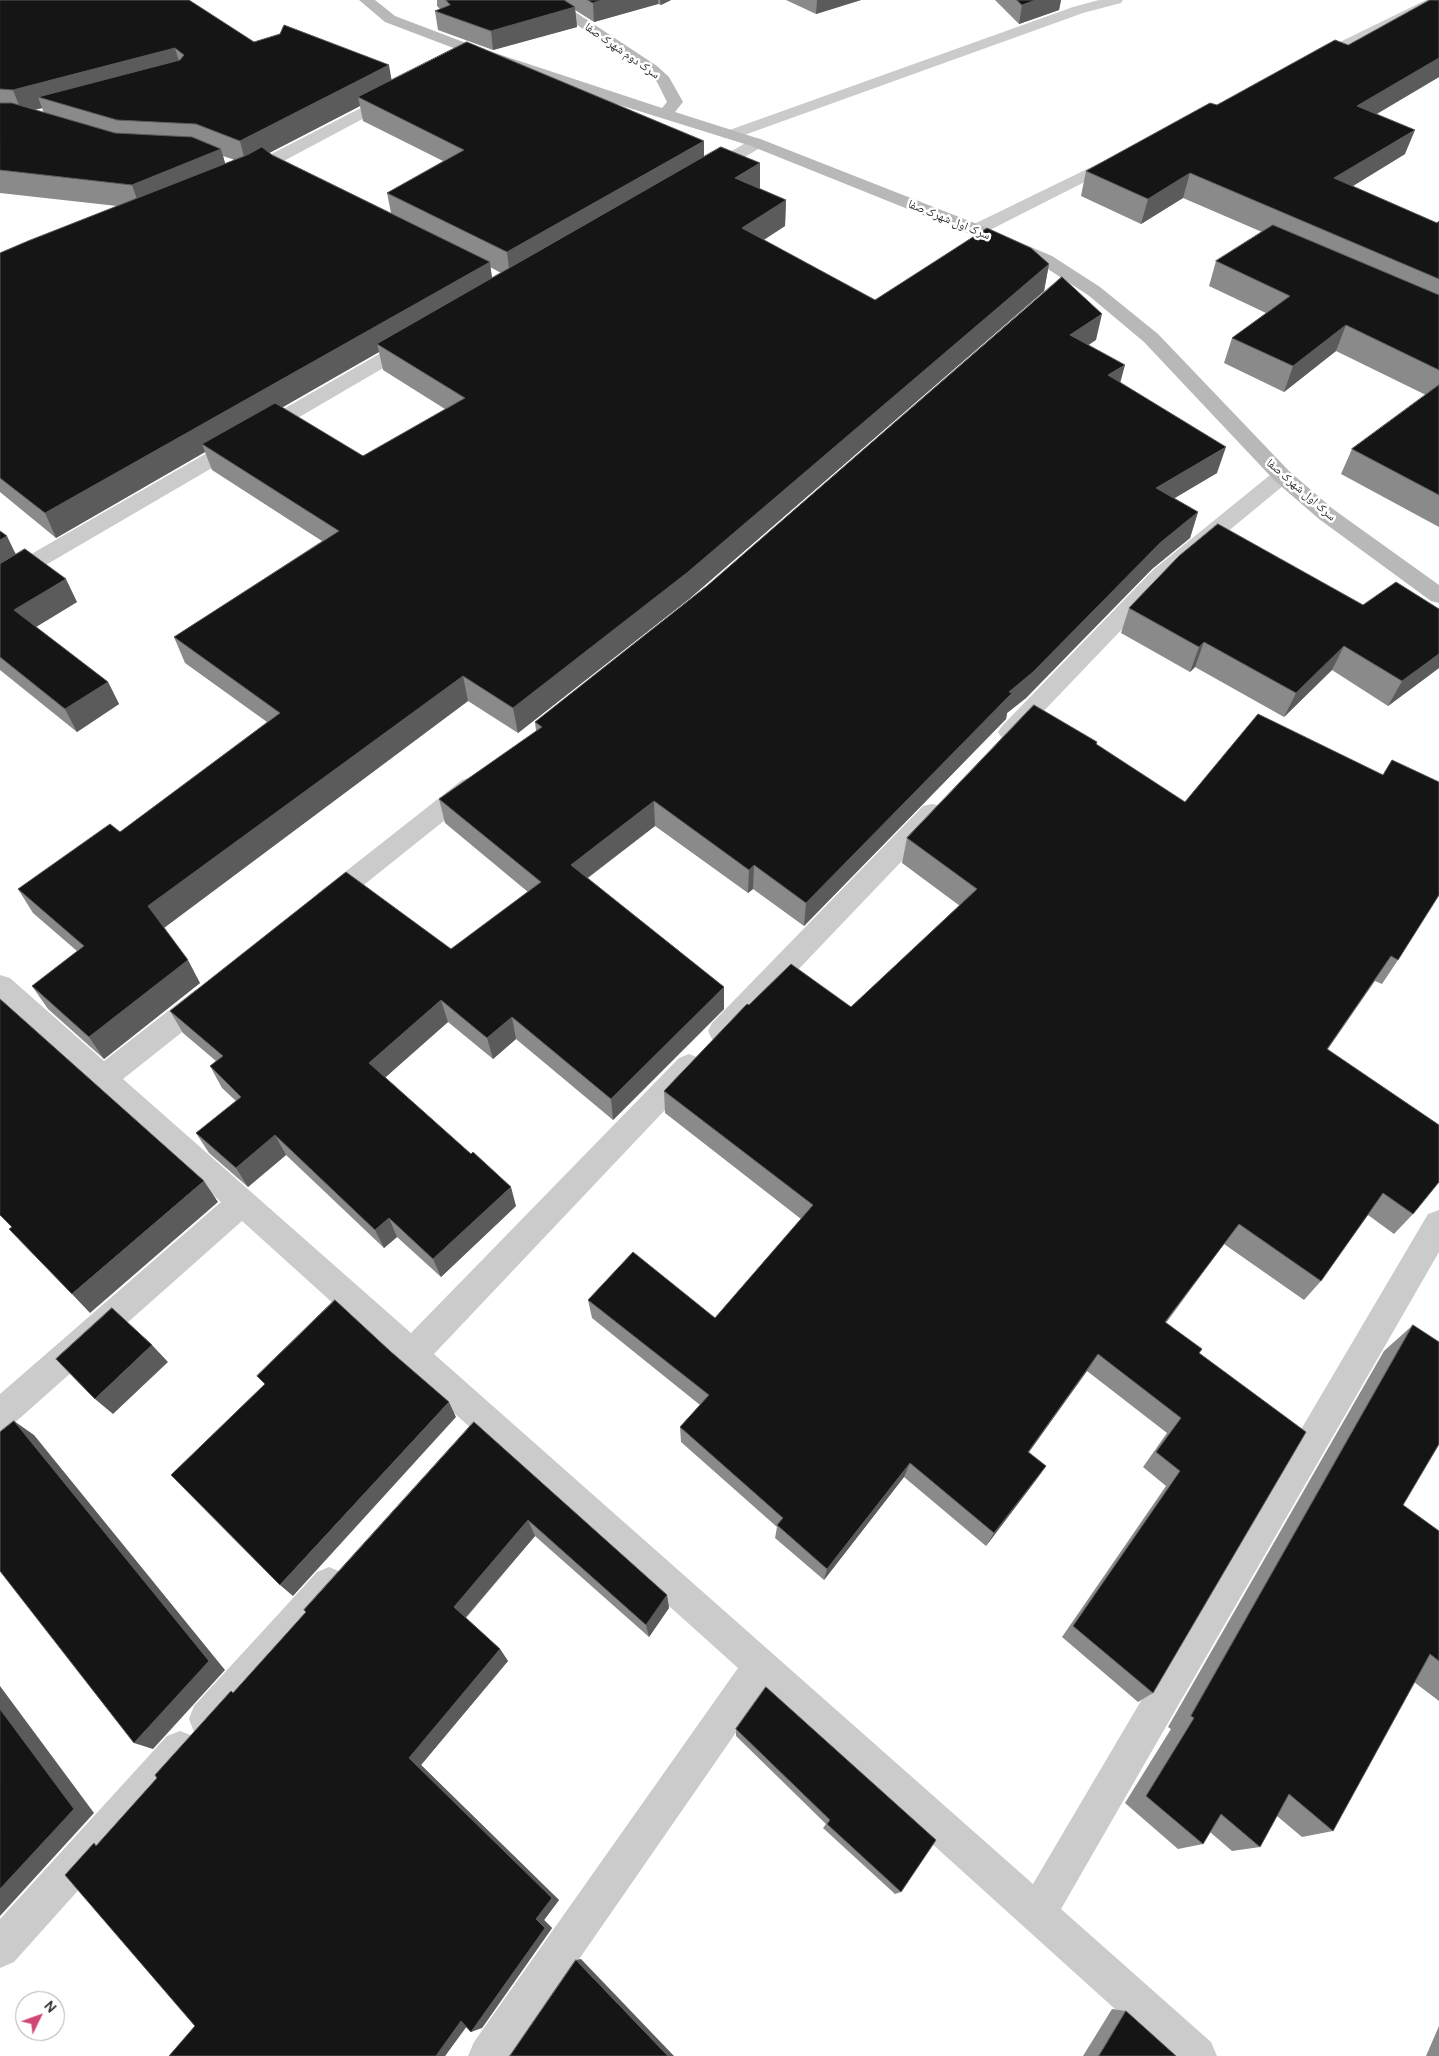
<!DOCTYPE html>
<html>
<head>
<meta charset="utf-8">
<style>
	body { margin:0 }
	#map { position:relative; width:1439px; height:2056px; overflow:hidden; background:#fff; font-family:Manrope,sans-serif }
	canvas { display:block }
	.north { position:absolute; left:15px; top:1991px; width:50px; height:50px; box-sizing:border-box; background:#fff; border:1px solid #ababab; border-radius:50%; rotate:48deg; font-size:14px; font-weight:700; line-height:20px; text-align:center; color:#2e2e2e }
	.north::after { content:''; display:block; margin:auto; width:18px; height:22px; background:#d04676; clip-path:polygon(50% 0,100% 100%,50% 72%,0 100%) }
</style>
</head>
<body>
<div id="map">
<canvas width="1439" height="2056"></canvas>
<div class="north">N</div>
</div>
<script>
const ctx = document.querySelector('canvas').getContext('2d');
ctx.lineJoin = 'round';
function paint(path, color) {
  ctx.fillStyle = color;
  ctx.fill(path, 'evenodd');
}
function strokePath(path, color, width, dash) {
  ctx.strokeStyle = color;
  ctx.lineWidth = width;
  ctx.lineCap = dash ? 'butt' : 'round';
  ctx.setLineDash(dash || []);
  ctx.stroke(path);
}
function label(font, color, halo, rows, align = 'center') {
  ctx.font = font + ' Manrope,"Noto Naskh Arabic",sans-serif';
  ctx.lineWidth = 5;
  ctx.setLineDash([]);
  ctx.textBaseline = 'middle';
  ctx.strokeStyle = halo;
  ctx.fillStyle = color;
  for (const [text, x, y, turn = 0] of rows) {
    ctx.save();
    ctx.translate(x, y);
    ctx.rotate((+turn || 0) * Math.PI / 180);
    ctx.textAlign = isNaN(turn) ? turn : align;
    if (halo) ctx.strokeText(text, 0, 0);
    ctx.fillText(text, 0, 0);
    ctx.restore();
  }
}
paint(new Path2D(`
	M1099,0H1123L1121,3L1083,13L736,138H724L722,135L724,132L1073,7Z
	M1426,0H1439V5L1317,64H1307L1304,61L1307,58Z
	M394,91L400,93L402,96L400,99L250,179H238L236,175L238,171Z
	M757,138L763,140L765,143L763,146L712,177H700L698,173L700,169L751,140Z
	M1120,153L1126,155L1128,158L1126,161L982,234L976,235L970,234L967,230L970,226Z
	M414,336L421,338L423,342L421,346L8,587L0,589V572L407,338Z
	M1282,470L1289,471L1292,476L1289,481L1169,580L1018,738L1010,741L1002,738L998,732L1002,726L1153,570L1275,471Z
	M471,777L480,780L483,786L480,792L335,908L326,911L317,908L313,901L317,894L462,780Z
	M932,804L941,806L944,813L941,820L732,1039L722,1043L712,1039L708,1031L712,1023L923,806Z
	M0,975L10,978L104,1061L195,990L205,987L215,990L219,998L215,1006L123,1079L411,1333L679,1058L689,1054L699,1058L703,1066L699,1074L434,1354L1033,1884L1428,1214L1439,1210V1252L1061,1909L1211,2042L1217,2056H1167L764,1692L512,2056H468L474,2042L738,1668L404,1368L400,1366L398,1362L242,1221L11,1426L0,1431V1394L221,1202L0,1002Z
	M329,1567L341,1572L346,1584L341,1596L220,1732L207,1737L194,1732L189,1719L194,1706L317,1572Z
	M180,1731L193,1736L198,1749L193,1762L14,1962L0,1968V1919L167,1736Z`), '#cbcbcb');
paint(new Path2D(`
	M359,0H375L395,16L474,46L662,108L667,102L657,82L647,72L540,0H557L657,66L669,77L683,102L675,112L763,140L982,226L1052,256L1100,287L1158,334L1289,471L1333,509L1439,585V603L1431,601L1319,519L1275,481L1144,342L1088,295L1040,264L970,234L751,146L610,102L464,52L385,22Z`), '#b8b8b8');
paint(new Path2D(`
	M0,0L254,42L391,80L704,157L760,189L786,200L785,226L764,240L875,300L1049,264L1044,291L689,599L518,733L468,701L164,928L200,983L104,1059L48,1009L32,986L77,951L33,913L18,889L120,832L267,722L185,663L174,637L322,541L212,470L205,452L56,538L0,492V253L117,206L0,193ZM360,106L363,121L443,161L387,193L391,213L269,153ZM42,108L44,113L34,110ZM223,156L232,159L234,160L225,164ZM490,267L501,273L492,278ZM379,352L383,370L445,409L363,456L282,407Z
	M437,0H671L661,5L658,4L594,22L575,10L577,27L493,50L438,30L435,11L440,9L437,6Z
	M786,0H861L816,14Z
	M995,0H1061L1059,10L1019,24Z
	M1439,0V77L1377,114L1405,154L1353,186L1437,223L1439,221V527L1341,474L1352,449L1426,395L1336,351L1284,392L1224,363L1232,338L1266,313L1209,286L1216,261L1262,232L1183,198L1141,224L1081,196L1086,171L1217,105L1348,45Z
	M1096,340L1088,345L1120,383L1217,473L1174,498L1198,512L1190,538L1152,569L1026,698L1007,713L1006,719L804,926L753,889L748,893L655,826L588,878L724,987V1009L613,1120L516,1039L493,1059L448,1022L385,1077L516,1206L441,1277L397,1237L384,1248L286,1155L248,1187L209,1153L196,1133L236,1101L222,1088L210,1066L216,1061L183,1033L170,1011L451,949L528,892L445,823L439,799L536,731L535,722Z
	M0,531L16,554L77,602L36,627L108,682L119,704L77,732L0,670Z
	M1179,556L1439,668L1388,706L1332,670L1284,717L1195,667L1190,672L1121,633L1129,608Z
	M1096,744L1398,960L1382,984L1375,981L1328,1049L1413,1214L1394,1234L1368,1215L1321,1281L1304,1300L1224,1244L1166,1323L1199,1353L1153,1693L1138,1702L1062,1637L1166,1486L1143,1467L1167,1433L1087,1371L1029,1452L1046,1466L1036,1480L986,1546L904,1477L824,1580L775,1538L777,1527L681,1442L680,1427L700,1405L592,1318L588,1300L715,1318L801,1219L665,1113L664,1091L749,1005L851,1007L960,906L902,863L907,838Z
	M1413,1325L1403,1505L1439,1531V1701L1414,1682L1333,1831L1302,1837L1277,1816L1260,1847L1232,1851L1210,1832L1203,1844L1178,1849L1125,1803L1171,1729L1168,1727L1384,1351Z
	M474,1422L667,1595L669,1608L649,1637L535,1536L466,1618L500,1649L508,1661L421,1765L559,1900L544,1920L552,1928L482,2028L466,2026L445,2056H169L195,2026L98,1844L306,1612Z
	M766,1687L901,1892L895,1894L823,1828L826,1824L736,1736V1729Z
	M1112,2009L1126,2011L1176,2056H1083Z
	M1439,2026V2056H1426Z`), '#8a8a8a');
paint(new Path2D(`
	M602,0H658V4L594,22L593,3Z
	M660,0H671L661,5Z
	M817,0H861L816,14Z
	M1036,0H1061L1059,10L1019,24L1022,5Z
	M575,7L577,27L493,50L491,31Z
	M175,48L182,71L38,97L42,108L22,113L13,90Z
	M1439,58V77L1349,130L1357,106Z
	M389,65L393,88L358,97L360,106L246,165L240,141Z
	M1415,130L1405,154L1325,203L1334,178Z
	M704,141V165L510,277L507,252Z
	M221,149L228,173L140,208L132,185Z
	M760,163V189L735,178Z
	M1190,173L1183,198L1141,224L1148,199Z
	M786,200L785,226L741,254L742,228Z
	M490,262L493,286L377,344L379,352L210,449L202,444L205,452L56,538L45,513Z
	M1049,264L1044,291L689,599L518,733L513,708Z
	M1102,314L1096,340L1064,361L1070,335Z
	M1346,325L1336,351L1284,392L1293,366Z
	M1125,365L1118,391L1108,375Z
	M1226,447L1217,473L1148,514L1156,488Z
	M1198,512L1190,538L1152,569L1026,698L1007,713L1006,719L804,926L806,903L1009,692L1160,543Z
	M7,536L18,559L0,570V540Z
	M66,579L77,602L26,633L14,610Z
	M1204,642L1195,667L1190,672L1199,647Z
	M1344,646L1332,670L1284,717L1296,693Z
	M1439,654V668L1388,706L1402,681Z
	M463,676L468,701L161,930L148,906Z
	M108,682L119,704L77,732L65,709Z
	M654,801L655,826L574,888L571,865Z
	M754,865L753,889L748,893L749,870Z
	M188,960L200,983L104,1059L89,1037Z
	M724,987V1009L613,1120L611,1099Z
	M441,1000L448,1022L378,1084L369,1063Z
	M512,1017L516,1039L493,1059L487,1038Z
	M275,1135L286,1155L248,1187L236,1168Z
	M204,1181L218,1202L90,1313L72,1294Z
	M511,1187L516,1206L441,1277L433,1259Z
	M389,1218L397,1237L384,1248L375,1230Z
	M152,1345L168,1362L113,1414L95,1399Z
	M1098,1354L1087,1371L1019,1466L1028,1452Z
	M449,1402L456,1417L293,1596L280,1585Z
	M14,1421L34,1435L225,1670L153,1749L134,1743Z
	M910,1463L904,1477L824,1580L827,1569Z
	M1046,1466L1036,1480L986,1546L994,1533Z
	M528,1520L535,1536L464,1619L454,1607Z
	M667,1595L669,1608L649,1637L646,1625Z
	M500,1649L508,1661L421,1765L559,1900L544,1920L552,1928L482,2028L471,2032L536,1919L409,1758Z
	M0,1686L94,1813L0,1916Z
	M581,1959L674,2056H668L576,1960Z
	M473,2018L445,2056H436L461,2021Z`), '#5b5b5b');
const building = new Path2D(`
	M0,0H189L254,42L280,34L284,25L389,65L240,141L196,124L117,120L38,97L180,60L184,55L175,48L13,90L0,89Z
	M446,0H564L575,7L491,31L435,11L450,5Z
	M588,0H602L593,3Z
	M1017,0H1036L1022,5Z
	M1430,0H1439V58L1357,106L1415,130L1334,178L1437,223L1439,221V279L1190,173L1148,199L1086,171L1210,103L1217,105L1335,40L1348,45Z
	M467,42L704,141L507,252L387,193L464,150L358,97Z
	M0,103H12L115,133L192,137L221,149L132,185L0,170Z
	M262,147L272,155L490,262L45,513L0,478V253L28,241L247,155Z
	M721,147L760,163L735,178L786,200L742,228L875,300L987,228L1031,248L1049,264L688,572L513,708L463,676L148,906L188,960L89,1037L32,986L84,946L18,889L110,824L120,832L280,713L174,637L339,531L202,444L275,403L363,456L465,398L377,344Z
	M1273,225L1439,295V370L1346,325L1293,366L1232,338L1290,296L1216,261Z
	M1062,277L1102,314L1070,335L1125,365L1108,375L1226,447L1156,488L1198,512L1160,543L1033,672L1009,692L1012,693L806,903L754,865L749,870L654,801L571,865L724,987L611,1099L512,1017L487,1038L441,1000L369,1063L471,1154L473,1152L511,1187L433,1259L389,1218L375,1230L275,1135L236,1168L196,1133L241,1097L210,1066L223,1056L170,1011L346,872L451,949L541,882L439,799L542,727L535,722L707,586Z
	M1439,385V495L1352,449Z
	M1218,524L1363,605L1396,582L1439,609V654L1402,681L1344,646L1296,693L1204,642L1199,647L1129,608L1179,556Z
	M0,531L7,536L0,540Z
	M25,549L66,579L14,610L108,682L65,709L0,657V564Z
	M1034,705L1097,742L1096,744L1185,802L1258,714L1383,775L1392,760L1439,782V895L1398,960L1391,956L1327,1049L1439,1125V1182L1413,1214L1383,1193L1321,1281L1239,1224L1165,1322L1202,1349L1199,1353L1306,1432L1153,1693L1073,1626L1180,1471L1156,1452L1181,1418L1098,1354L1028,1452L1046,1466L994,1533L910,1463L827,1569L777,1525L783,1518L680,1427L709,1395L588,1300L633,1252L715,1318L813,1205L664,1091L747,1004L749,1005L791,964L851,1007L977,889L907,838Z
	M0,999L204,1181L72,1294L9,1229L12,1227L0,1215Z
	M335,1300L390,1351L449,1402L280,1585L171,1475L265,1384L257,1376Z
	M112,1308L152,1345L95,1399L56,1359Z
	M1413,1325L1439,1342V1444L1403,1505L1439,1531V1661L1430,1654L1333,1831L1289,1794L1260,1847L1221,1814L1203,1844L1146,1796L1194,1718L1191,1716Z
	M14,1421L209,1661L134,1743L0,1571V1432Z
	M474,1422L667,1595L646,1625L528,1520L454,1607L500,1649L409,1758L552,1898L536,1919L545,1928L471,2032L461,2021L436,2056H169L195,2026L65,1875L94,1843L96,1846L157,1778L155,1775L231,1691L233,1693L306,1612L304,1610Z
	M766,1687L936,1840L901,1892L827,1824L830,1820L736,1729Z
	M0,1709L74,1809L0,1889Z
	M576,1960L668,2056H510Z
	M1126,2011L1176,2056H1099Z`);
paint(building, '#151515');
strokePath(building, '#5b5b5b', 1);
label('12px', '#2e2e2e', '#fff', [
	["سرک دوم شهرک صفا",622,51,35],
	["سرک اول شهرک صفا",949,220,22],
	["سرک اول شهرک صفا",1301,490,41]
]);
</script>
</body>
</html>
